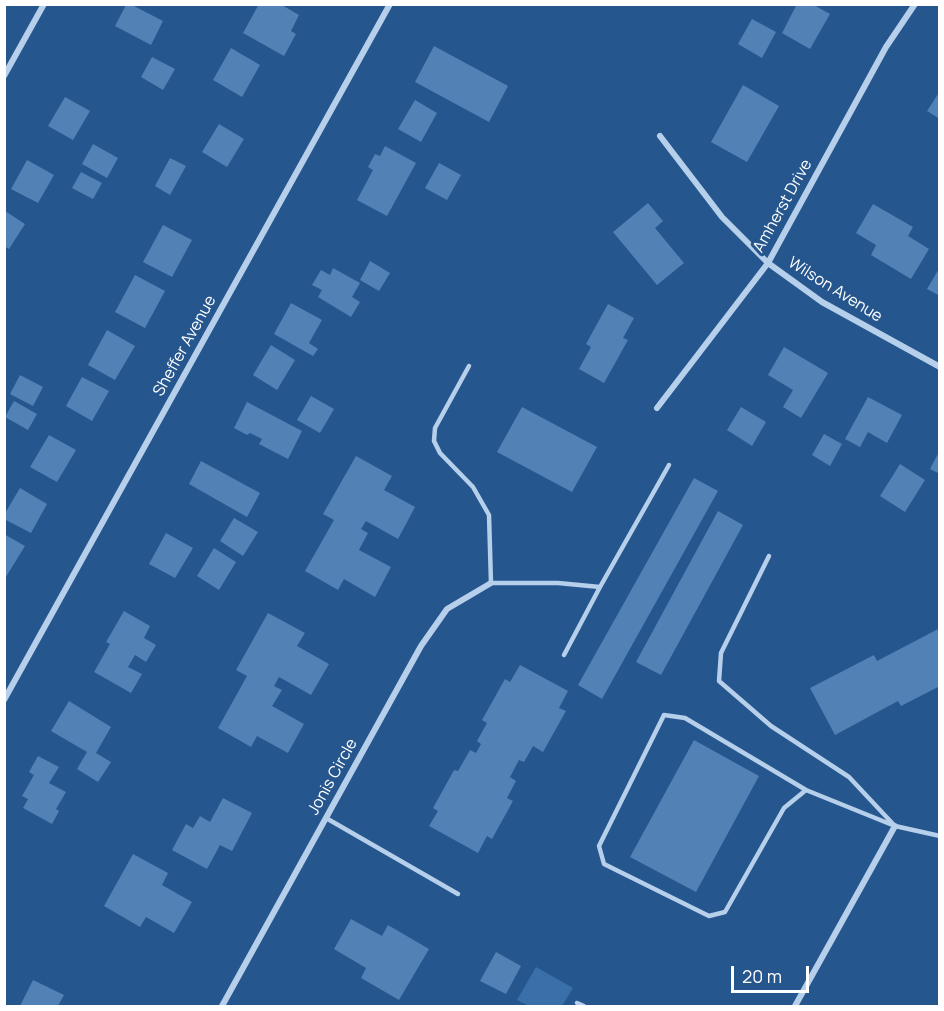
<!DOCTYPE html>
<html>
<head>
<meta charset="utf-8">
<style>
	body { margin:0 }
	#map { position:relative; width:944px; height:1011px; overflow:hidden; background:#26568e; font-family:Manrope,sans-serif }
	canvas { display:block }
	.frame { position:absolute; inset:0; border:6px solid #fff; pointer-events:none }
	.scale { position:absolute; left:731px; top:966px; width:78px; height:27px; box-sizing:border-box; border:3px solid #fff; border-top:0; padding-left:8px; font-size:18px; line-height:21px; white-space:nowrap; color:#fff; -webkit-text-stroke:4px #26568e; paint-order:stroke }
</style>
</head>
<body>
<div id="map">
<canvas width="944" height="1011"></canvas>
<div class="frame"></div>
<div class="scale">20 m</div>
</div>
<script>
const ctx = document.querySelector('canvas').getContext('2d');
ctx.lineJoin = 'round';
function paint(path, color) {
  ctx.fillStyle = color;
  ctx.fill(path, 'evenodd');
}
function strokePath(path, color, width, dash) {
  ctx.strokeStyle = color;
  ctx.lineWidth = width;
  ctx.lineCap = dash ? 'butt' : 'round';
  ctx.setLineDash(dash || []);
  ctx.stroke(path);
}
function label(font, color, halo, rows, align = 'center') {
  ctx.font = font + ' Manrope,sans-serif';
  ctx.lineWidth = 6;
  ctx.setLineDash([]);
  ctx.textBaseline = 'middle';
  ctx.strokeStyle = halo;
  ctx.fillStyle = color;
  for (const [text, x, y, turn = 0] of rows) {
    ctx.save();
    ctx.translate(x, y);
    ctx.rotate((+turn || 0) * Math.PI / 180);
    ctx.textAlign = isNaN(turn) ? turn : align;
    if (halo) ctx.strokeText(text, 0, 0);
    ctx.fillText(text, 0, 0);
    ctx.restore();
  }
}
paint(new Path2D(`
	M536,967L573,988L562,1006H529L517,1000Z`), '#3a70aa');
paint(new Path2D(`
	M259,4H280L299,15L291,31L296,34L284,56L243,33Z
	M797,4H812L830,14L810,49L782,33Z
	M126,5H132L163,21L151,45L115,26Z
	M752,19L776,32L762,58L738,44Z
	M434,46L508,86L489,122L415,82Z
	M231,48L260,65L242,97L213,80Z
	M152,57L175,69L163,90L141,77Z
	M743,85L779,106L747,162L711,142Z
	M940,91V119L927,111Z
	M65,97L90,111L73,140L48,126Z
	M415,100L437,113L421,142L398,129Z
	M219,124L244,139L227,167L202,152Z
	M93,144L118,158L107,178L82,164Z
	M385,146L416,163L387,216L357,200L373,170L368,167L375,154L380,156Z
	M170,158L186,166L170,195L155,186Z
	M27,160L54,175L38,203L11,189Z
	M439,163L461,175L447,200L425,188Z
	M81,172L102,183L93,199L72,188Z
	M648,203L663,221L655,228L684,263L657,285L613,232Z
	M873,204L913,227L908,236L929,249L911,279L871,255L876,245L856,233Z
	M5,211L25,224L9,249L4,246Z
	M163,225L192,240L172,277L143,262Z
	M370,261L390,273L379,291L360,280Z
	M940,267V296L927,289Z
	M333,268L360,283L352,297L360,302L351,317L318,297L322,290L312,285L321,270L330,275Z
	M135,275L165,291L145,328L115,312Z
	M291,303L322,320L309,343L318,349L313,356L274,334Z
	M608,304L634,318L623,338L628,340L604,383L579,369L591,347L586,344Z
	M107,330L135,346L115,380L88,365Z
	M271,345L295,360L277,390L253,375Z
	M784,347L828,373L801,418L783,407L793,390L768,375Z
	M20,375L43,387L33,406L10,394Z
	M82,377L109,391L92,421L66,406Z
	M311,396L334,409L320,433L297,420Z
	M868,397L902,415L887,443L868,432L860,447L845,439Z
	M14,401L37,414L28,430L5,417Z
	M247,402L302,431L288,459L259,444L262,439L250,433L247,435L234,428Z
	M522,407L597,447L572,492L497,452Z
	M741,407L766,422L752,446L727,430Z
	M824,434L842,444L830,466L812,455Z
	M49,435L76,450L57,482L30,467Z
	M940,450V474L930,469Z
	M356,456L392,476L384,490L415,507L398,539L366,521L361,529L368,533L359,550L391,567L375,597L344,579L338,590L305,571L334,520L323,514Z
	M201,461L260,493L247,517L189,484Z
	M900,464L925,480L905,512L880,496Z
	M694,478L718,491L602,699L578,685Z
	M20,488L47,504L31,533L4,519V515Z
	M718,511L743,525L661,675L636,662Z
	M234,518L258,532L243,556L220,541Z
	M166,533L193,548L175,578L149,564Z
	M4,534L25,546L4,580Z
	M214,548L236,562L219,590L197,576Z
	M124,611L150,626L144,638L156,645L146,662L135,655L128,667L142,674L131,693L94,672L110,644L106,642Z
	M268,613L305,633L297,646L329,664L311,695L279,677L274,686L282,690L272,706L304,724L288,753L257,736L251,747L218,728L247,676L236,670Z
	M940,628V686L901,706L898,701L835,735L810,688L874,655L877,661Z
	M520,665L568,691L559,708L566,711L543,752L533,746L524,762L519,760L510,777L516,781L507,798L513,801L492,839L487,836L478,853L429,826L438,811L433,808L454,770L458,771L470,750L476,753L481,744L477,741L487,723L482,720L505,679L510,682Z
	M69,701L111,727L96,753L111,762L98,782L77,769L87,752L51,731Z
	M694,740L759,776L696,892L630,857Z
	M38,756L59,767L49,783L66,792L56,809L59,811L52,824L23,808L28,799L22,796L34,775L29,772Z
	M223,798L252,813L232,851L220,845L207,869L172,850L186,824L193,828L200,816L210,822Z
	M133,854L168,873L162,885L192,902L174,933L146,917L140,927L104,906Z
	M351,919L382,936L388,925L429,949L399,1000L361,978L366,968L334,949Z
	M496,952L521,966L506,994L480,981Z
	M33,980L64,995L58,1006H20Z`), '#5281b6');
strokePath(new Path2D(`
	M469,366L435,428L434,441L440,453L473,487L489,515L491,583H558L600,587L669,465
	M769,556L721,653L719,681L771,726L849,777L893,824
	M564,655L600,587
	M806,790L685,718L664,715L599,846L604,864L709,916L725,912L784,808L806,790L895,826L940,836
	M326,818L458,894
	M577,1003L584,1006`), '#b6cfeb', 4.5);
strokePath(new Path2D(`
	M4,76L44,4
	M660,136L722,217L768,263L822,302L940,367
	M657,408L768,263L886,47L915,4
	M4,700L390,4
	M222,1006L421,646L447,609L491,583
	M795,1006L895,826`), '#b6cfeb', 6);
label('16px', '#fff', '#26568e', [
	["Amherst Drive",783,206,-61],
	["Wilson Avenue",835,290,32],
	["Sheffer Avenue",185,346,-61],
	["Jonis Circle",333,777,-61]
]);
</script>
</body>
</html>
